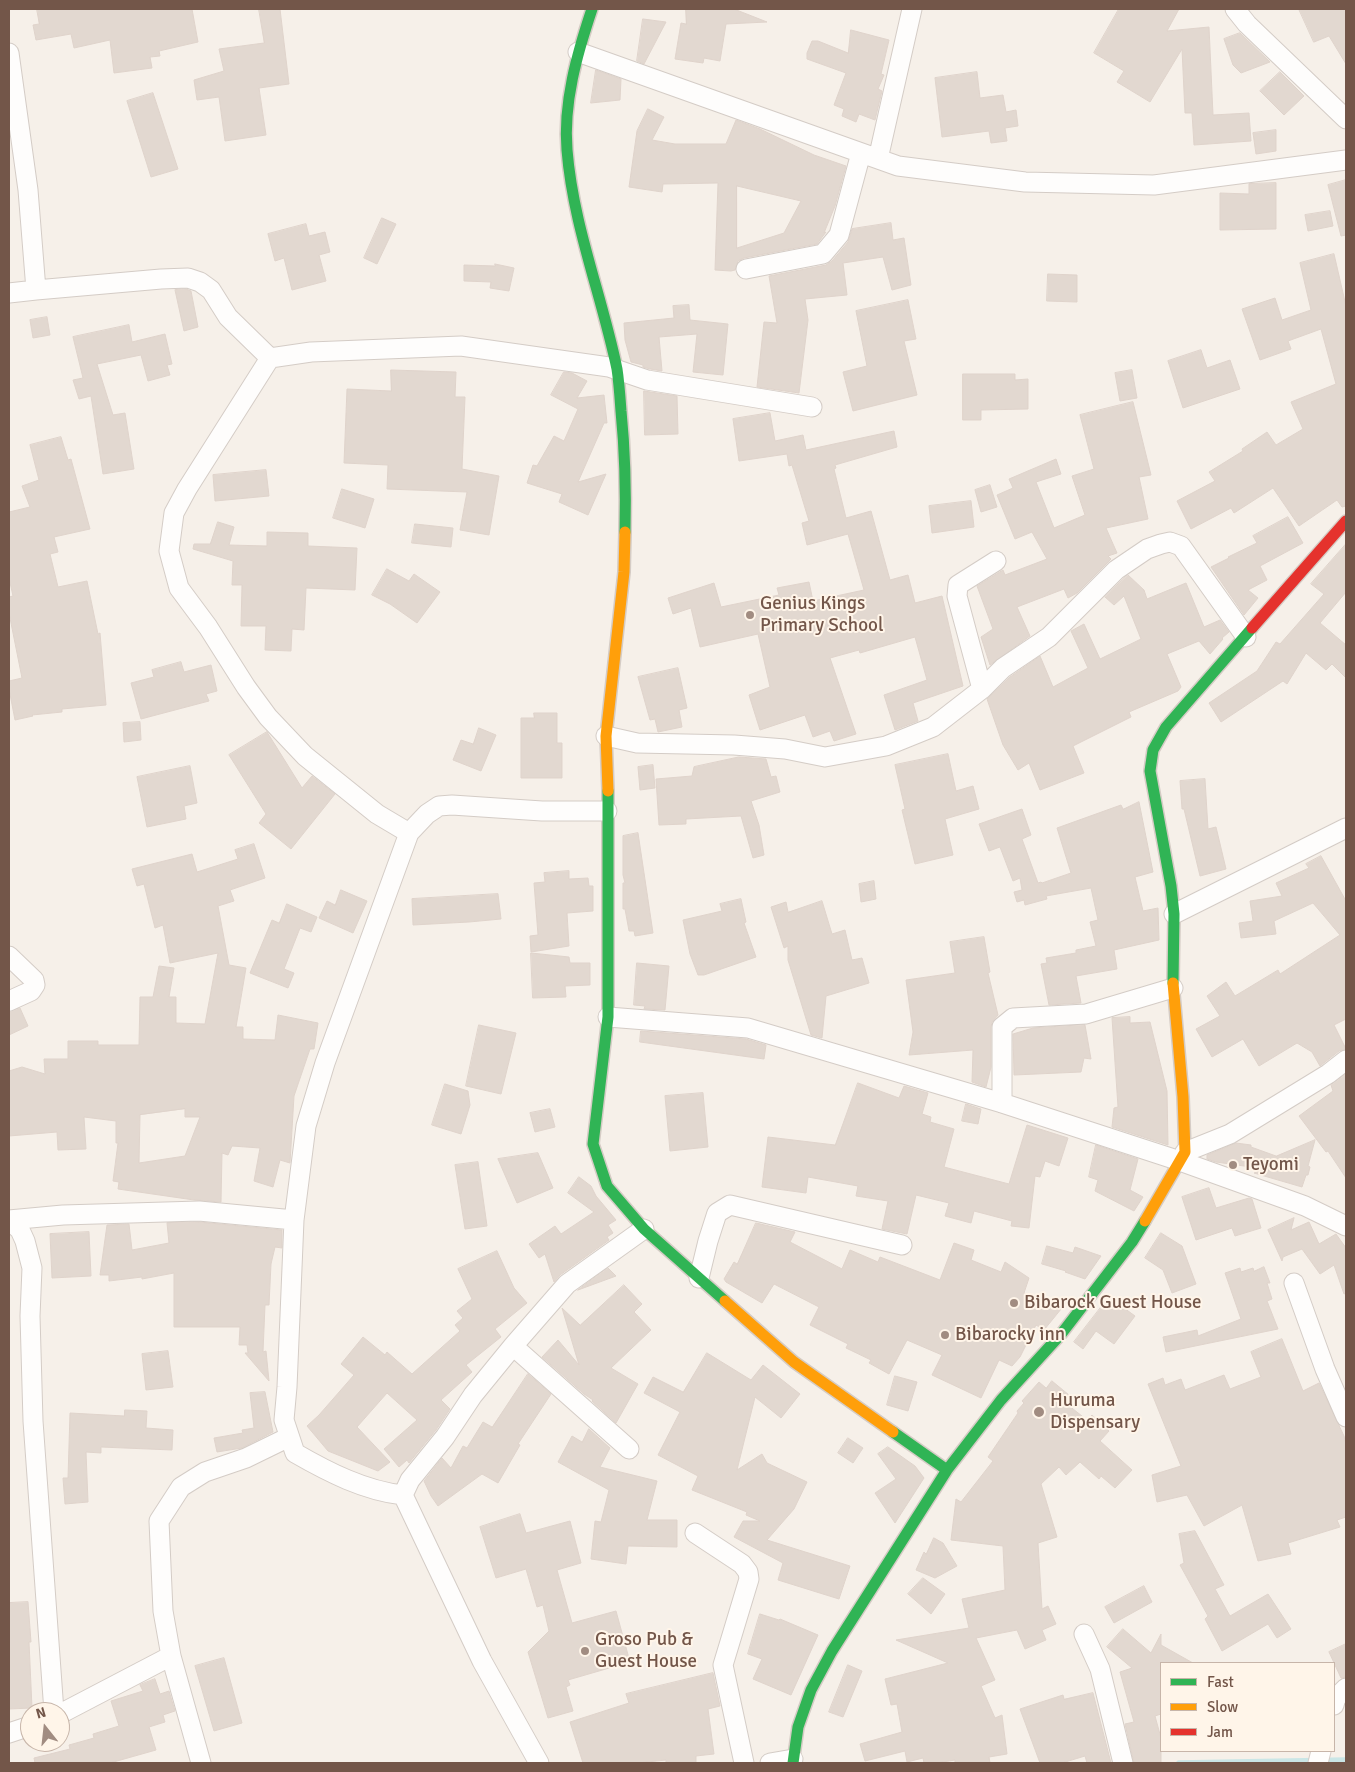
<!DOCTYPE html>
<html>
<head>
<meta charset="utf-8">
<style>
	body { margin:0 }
	#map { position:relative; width:1355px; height:1772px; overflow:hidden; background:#f6f0e9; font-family:Signika,sans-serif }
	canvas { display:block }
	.frame { position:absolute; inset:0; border:10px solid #735649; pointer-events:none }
	.legend { position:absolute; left:1160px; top:1662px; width:175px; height:90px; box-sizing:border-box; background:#fff5e9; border:1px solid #c7b5a9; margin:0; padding:6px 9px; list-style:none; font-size:15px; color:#735649 }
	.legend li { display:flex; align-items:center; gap:10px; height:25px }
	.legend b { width:25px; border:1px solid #c7b5a9 }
	.north { position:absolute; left:20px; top:1702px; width:50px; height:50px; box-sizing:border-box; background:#fff5e9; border:1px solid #c7b5a9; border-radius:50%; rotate:344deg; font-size:14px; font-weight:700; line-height:20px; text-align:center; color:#735649 }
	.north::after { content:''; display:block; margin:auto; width:18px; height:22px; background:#a18c81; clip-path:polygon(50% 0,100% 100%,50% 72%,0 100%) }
</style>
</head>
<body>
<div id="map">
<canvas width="1355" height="1772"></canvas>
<div class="frame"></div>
<ul class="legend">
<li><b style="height:6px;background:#30b455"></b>Fast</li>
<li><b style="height:6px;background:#ff9f0a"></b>Slow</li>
<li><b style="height:6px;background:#e5322d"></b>Jam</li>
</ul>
<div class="north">N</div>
</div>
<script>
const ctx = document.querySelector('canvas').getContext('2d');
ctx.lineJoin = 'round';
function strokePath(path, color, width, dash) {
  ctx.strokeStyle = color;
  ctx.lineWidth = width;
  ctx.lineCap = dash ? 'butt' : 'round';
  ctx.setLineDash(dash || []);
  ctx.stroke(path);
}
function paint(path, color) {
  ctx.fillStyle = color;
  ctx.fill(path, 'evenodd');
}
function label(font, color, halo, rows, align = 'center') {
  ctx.font = font + ' Signika,sans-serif';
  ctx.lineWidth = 4;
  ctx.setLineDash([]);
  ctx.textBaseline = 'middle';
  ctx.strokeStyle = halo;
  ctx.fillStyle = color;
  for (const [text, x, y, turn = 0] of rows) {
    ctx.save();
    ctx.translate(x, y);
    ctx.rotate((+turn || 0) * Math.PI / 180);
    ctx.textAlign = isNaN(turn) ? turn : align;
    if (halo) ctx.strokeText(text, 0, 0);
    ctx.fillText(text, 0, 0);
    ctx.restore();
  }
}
strokePath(new Path2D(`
	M1179,1763L1346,1760`), '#cae6e6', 5.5);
const building = new Path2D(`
	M37,9H192L198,42L159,51L160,56L150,57L152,68L114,73L110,40L74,48L71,34L36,40L33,25L39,24Z
	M259,9H280L289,84L259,88L266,135L225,141L219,97L197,100L194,80L224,71L219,49L264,43Z
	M686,9H734L767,22L726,24L720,61L704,58L703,63L675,59L681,23L686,24Z
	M1119,9H1179L1167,31L1209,27L1213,115L1249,113L1251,141L1194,145L1192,113H1185L1182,49L1150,102L1117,82L1124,71L1094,53Z
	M1299,9H1346V64L1329,36L1314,42Z
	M643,19L666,22L644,64L637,61Z
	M851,30L889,40L881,74L884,75L878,89L882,91L875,120L859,114L856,122L842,116L844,109L834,105L846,73L807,59V53L812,41H818L848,53Z
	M1240,33L1270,62L1241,73L1233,65L1224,39Z
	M596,70L621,79L620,100L591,103Z
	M977,72L980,98L1003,95L1006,112L1016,110L1018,126L1005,128L1007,141L991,143L989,131L942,137L935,78Z
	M1280,72L1304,96L1284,115L1260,91Z
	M153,93L178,169L151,177L127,101Z
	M648,109L664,117L652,140L675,144H726L736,120L760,129L814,155L846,166L835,206L824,233L826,232L817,244L744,258L738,261L735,270L731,271L715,270L718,183L663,184L662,192L629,187L637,131ZM737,186L801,201L784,233L737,248Z
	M1276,130V151L1256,154L1253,133Z
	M1346,180V235L1341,236L1328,185Z
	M1276,183V229L1220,230V193L1249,194V184Z
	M1330,211L1333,226L1308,231L1305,215Z
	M382,218L396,224L377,264L364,258Z
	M891,223L893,240L904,238L911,285L892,290L883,257L843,263L847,295L805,299L808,320L799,393L757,387L764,322L777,323L769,276L826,265L832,261L848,242L852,229Z
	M306,224L309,236L325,232L330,252L319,255L326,281L292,290L284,258L275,261L268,234Z
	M1334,254L1346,306V506L1342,507L1337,500L1299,526L1273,488L1234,513L1231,508L1191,529L1177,501L1215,481L1209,472L1243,451L1242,449L1267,432L1276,445L1303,429L1291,402L1336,384L1321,329L1288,341L1291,349L1260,360L1242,309L1275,298L1282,320L1311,310L1300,263Z
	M495,264L514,268L509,291L490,288L491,282L464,281V265L495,266Z
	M1048,274L1077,275V302L1047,301Z
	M186,289L191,291L198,327L184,331L175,290Z
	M908,300L916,339L904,341L917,395L853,411L843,372L867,366L856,311Z
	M689,305L690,320L728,324L723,375L693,372L697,334L659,337L662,371L650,369L643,367V365L631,362L625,340L624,323L674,318L673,306Z
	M47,317L50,335L33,338L30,320Z
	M129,325L132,342L165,334L172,364L167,365L170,375L148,381L141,355L97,364L113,415L125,413L134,469L103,474L91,396L79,399L73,380L83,378L73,337Z
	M1201,350L1207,368L1230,360L1240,389L1183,408L1168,361Z
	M391,370L456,372L455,397H465L462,469L499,476L489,535L460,530L467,492L387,489L388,465L344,463L347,389L391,391Z
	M1132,370L1137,398L1120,401L1115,373Z
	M564,372L572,373L587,381L577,398L604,395L607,423H604L578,482L606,474L588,515L559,502L562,494L527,483L533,465L537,466L554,436L564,441L578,409L551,395Z
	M963,374H1015V380L1028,379V409L981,410V420H963Z
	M644,391L677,396L678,434L645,435Z
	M1133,402L1151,475L1139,477L1148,519L1106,528L1117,553L1108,556L1111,559L1077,593L1068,598L1064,589L1017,607L1030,636L990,665L981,637L993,629L977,586L1003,570L1005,575L1047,559L1032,532L1015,539L997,495L1013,488L1009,479L1056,459L1061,474L1036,482L1054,528L1085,515L1072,476L1094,469L1080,415Z
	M770,413L775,441L803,435L806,450L894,431L897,447L835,465L836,468L834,469L846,518L871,511L890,580L908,575L915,603L942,596L963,686L913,703L918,721L895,730L884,695L927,680L915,637L860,653L859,650L830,658L856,734L834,741L830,731L813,737L805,715L760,730L749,695L770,687L758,634L700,647L691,608L673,614L668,598L714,583L721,607L779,595L777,588L809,582L813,601L864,590L848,534L807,545L802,523L809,521L792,465L789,466L787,454L739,461L733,419Z
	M61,437L68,460L71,459L90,529L54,537L58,552L50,554L58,587L87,581L98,634L100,633L106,705L62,709V712L32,715L33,716L15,720L9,689V681L22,678L9,613V597L13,596L9,578V512L30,507L22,486L39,480L30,445Z
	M266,470L269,496L215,501L213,475Z
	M990,485L997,507L981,512L975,490Z
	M342,489L374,499L365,528L333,518Z
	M971,501L974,527L932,533L929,506Z
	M1288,517L1303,543L1260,566L1267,580L1248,590L1258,598L1244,615L1211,567L1229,558L1228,557L1257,543L1253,536Z
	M218,522L234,527L229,545L267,546V532L308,533V546L357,548L355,590L306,588L304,630L292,629L291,651L265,650L266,626H241L242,585H232L233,561L193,549L194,544H210Z
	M415,524L453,528L451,547L412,543Z
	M1346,544V592L1320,623L1346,645V678L1332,664L1326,670L1306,653L1287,684L1283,681L1221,722L1209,703L1257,671L1276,642L1280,644L1324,594L1311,584Z
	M387,569L409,581L414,574L440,592L417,623L390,604L372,595Z
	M1128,575L1144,590L1147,599L1186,583L1204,627L1220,620L1229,632L1222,638L1223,639L1210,654L1199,641L1167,654L1181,687L1178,691L1129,712L1131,717L1073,746L1084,773L1040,790L1029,763L1018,770L1003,745L987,699L1010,677L1040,656L1053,687L1088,668L1071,631L1084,624L1100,659L1141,639L1124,596L1114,605L1105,597Z
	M181,662L184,672L211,665L217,691L206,694L209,701L141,719L131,683L154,677L152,670Z
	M678,668L687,708L679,710L682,727L658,732L655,719L650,720L638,677Z
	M534,713H557V743H562V778H521V718H534Z
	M140,722L141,740L124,742L123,723Z
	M479,728L496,735L481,771L453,760L461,740L473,744Z
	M267,732L302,788L312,776L335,794L291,849L259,823L266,814L229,755Z
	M948,754L956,791L973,786L979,809L945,819L953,855L915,864L902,810L905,809L895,765Z
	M739,757L766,759L771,777L776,776L780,792L751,801L759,825L764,855L753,858L741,816L686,819V824L659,825L656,779L692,776L694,767Z
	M653,765L655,788L640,790L638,767Z
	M190,766L197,803L184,806L186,819L147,827L137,777Z
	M1205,779L1208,829L1216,827L1226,869L1200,876L1184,809H1182L1180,781Z
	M1139,802L1153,872L1135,877L1143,911L1158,908L1159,940L1114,950L1117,969L1076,976L1081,1003L1049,1005L1041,964L1047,963L1046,958L1076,953V950L1096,946L1090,922L1098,920L1091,888L1046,896L1047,899L1025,905L1024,900L1017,902L1014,892L1022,890L1020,878L1013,881L1000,847L989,851L979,824L1022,809L1031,835L1022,839L1038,883L1041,882L1042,883L1071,873L1057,828L1121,805L1123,809Z
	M638,833L653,933L635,936L634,931H629L625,909H623V883H625L623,875V836Z
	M254,844L265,878L230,890L234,901L218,906L229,965L246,968L236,1027H243V1039L275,1040L278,1015L318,1023L314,1049H310L294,1096L290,1163L280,1160L273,1187L254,1181L260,1148L232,1146L228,1155L222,1153L221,1202L194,1200L118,1189L119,1182L113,1181L118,1143H116V1121L84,1117L86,1149L58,1150L57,1132L9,1136V1071L22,1067L45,1074L44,1059H68V1041H98V1045H139L140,997H153L159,966L174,968L169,997H176V1023L205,1024L218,953L170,963L163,925L155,928L144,884L137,886L132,869L192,854L197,872L238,859L235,850ZM185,1109V1117H200L185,1156L139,1163L140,1115Z
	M1321,856L1346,901V1019L1334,1025L1346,1049L1339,1051L1320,1066L1312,1052L1297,1043L1259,1066L1243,1039L1212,1057L1196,1029L1220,1016L1207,996L1226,982L1235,996L1278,970L1280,974L1340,935L1313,903L1274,921L1276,934L1241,938L1239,923L1253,921L1250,901L1282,896L1276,883L1309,868L1306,864Z
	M569,871V879L588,878L589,886H593V911L567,913L569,946L531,952L530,936L538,935L534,883L545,882L544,873Z
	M874,881L876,899L861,902L859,884Z
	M341,890L367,901L353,933L319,918L327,901L335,905Z
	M498,894L501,919L469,922L413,925L412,899Z
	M741,899L746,922L744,923L756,957L704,975H698L690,954L683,920L722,911L720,904Z
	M822,901L832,934L845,930L852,960L862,958L869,983L826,996L822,1038L811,1035L788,960V946L784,948L771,907L786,902L788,912Z
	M287,904L317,917L311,932L300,928L284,969L294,973L288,988L250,973L272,920L279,923Z
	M984,937L990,972L988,973L998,1015L992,1022L991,1027V1067L986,1087L972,1082L973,1050L909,1055L913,1032L906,980L955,973L950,942Z
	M531,953L569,957L570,963H590V985L565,986L566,997L533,998Z
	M637,963L669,966L665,1010L644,1009L645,1006L634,1005Z
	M20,1008L28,1026L9,1035V1012Z
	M1130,1017V1023L1150,1022L1167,1091L1168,1145L1112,1127L1114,1108L1118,1107L1112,1018Z
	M479,1025L516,1033L501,1094L466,1086Z
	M1085,1025L1091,1059L1084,1058L1081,1072L1014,1075L1013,1034L1033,1028Z
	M641,1031L746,1039L766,1045L764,1059L640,1042Z
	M1346,1074V1178L1328,1151L1326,1152L1299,1116L1333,1091L1331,1085Z
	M858,1083L899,1098L904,1086L928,1093L922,1114L931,1117L930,1122L954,1129L944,1167L1009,1184L1027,1125L1068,1138L1059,1166L1045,1161L1040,1177L1035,1176L1029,1228L1011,1226L1012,1221L974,1211L971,1223L945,1216L949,1203L916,1195L907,1234L882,1229L888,1201L856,1196L858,1186L808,1177L806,1193L762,1187L768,1137L835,1145Z
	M445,1084L468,1091L470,1105L461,1134L432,1125Z
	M703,1093L708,1147L670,1151L665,1096Z
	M966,1104L981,1109L978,1124L962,1121Z
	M550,1109L555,1127L535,1132L530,1113Z
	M1315,1140L1308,1166L1310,1167L1308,1175H1306L1302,1187L1254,1173L1265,1169L1216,1162L1207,1159V1155L1236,1143L1251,1145V1147L1276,1156Z
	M1096,1145L1138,1159L1130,1190L1143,1197L1134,1211L1095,1191L1098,1180L1089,1177Z
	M538,1153L553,1188L517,1203L498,1159Z
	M478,1162L487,1226L465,1229L455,1165Z
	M579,1177L591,1186L596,1196L616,1220L608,1225L613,1233L607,1237L609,1240L560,1275L554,1282L545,1254L539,1258L529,1244L555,1226L561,1234L594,1212L568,1193Z
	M1209,1188L1216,1208L1249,1198L1252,1199L1261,1228L1235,1236L1232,1228L1196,1240L1182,1197Z
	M1294,1218L1291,1230L1309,1222L1319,1244L1336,1234L1346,1248V1293L1344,1294L1334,1265L1320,1274L1302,1249L1283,1257L1282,1261L1268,1230Z
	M199,1222L282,1230V1248L275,1247L271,1264L269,1305H265L263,1352L266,1351L269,1381L245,1353H248L247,1345H239L240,1327H174V1273L142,1279V1277L109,1281V1275H100L107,1225L129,1224L132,1250L169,1243L167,1223Z
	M756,1223L795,1232L790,1242L842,1269L850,1250L878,1262L880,1257L940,1280L954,1243L974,1250L971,1260L1001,1272L1005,1262L1029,1278L1024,1293L1054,1305L1059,1298L1066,1303L1044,1330L1036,1325L1020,1357L1012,1366L999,1360L981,1398L932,1375L942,1355L907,1340L889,1374L869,1363L871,1360L846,1348L848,1344L810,1325L819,1307L774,1284L762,1303L726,1282L724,1279L734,1262L737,1264Z
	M89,1232L91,1276L52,1278L50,1234Z
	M1161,1233L1182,1246L1196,1284L1172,1293L1163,1270L1145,1258Z
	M1047,1246L1073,1253L1075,1247L1101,1256L1085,1279L1065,1272L1066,1271L1042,1264Z
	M497,1251L514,1288L527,1303L495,1329L501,1337L466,1365L472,1372L441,1400L450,1409L436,1430L409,1463L407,1460L399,1467L384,1449L417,1420L387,1393L357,1427L390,1462L378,1471L328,1451L307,1426L319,1415L354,1375L341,1364L363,1337L385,1355L387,1352L412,1374L460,1331L455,1325L463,1318L457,1311L472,1299L458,1269Z
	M1264,1267L1270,1283H1267L1272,1299L1267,1301L1278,1329L1166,1352L1163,1337L1197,1330L1198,1336L1241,1319L1225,1273L1240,1268L1241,1272L1253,1268L1254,1271Z
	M608,1268L616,1276L578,1290Z
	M624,1285L642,1304L634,1312L651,1330L611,1368L638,1384L616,1423L592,1401L593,1400L584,1394L542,1357L558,1340L579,1365L562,1308L580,1325Z
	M1109,1297L1135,1316L1114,1344L1096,1331L1083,1349L1074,1342Z
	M1282,1339L1303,1391L1319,1383L1344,1436L1346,1444V1517L1337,1520L1340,1527L1288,1543L1291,1554L1258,1561L1242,1505L1204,1526L1187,1495L1157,1502L1152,1475L1181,1466L1148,1384L1163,1378L1165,1385L1181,1379L1185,1390L1224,1375L1230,1389L1261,1377L1251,1352Z
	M168,1351L173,1387L146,1390L142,1354Z
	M707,1353L751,1380L763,1365L800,1394L781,1418L755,1397L737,1470L762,1454L767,1463L807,1482L794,1509L767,1540L850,1566L839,1599L778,1580L783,1563L734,1537L743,1521H760L746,1515L747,1512L692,1490L698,1476L658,1455L680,1412L644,1393L653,1377L683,1392Z
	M528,1374L551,1394L518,1444L520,1445L498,1483L482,1474L438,1506L431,1496L424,1481L442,1458L451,1468L463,1446L467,1448L483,1422L492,1427Z
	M895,1376L917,1382L908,1411L887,1405Z
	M1052,1381L1069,1395L1063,1401L1087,1420L1092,1415L1109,1431L1100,1441L1132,1470L1115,1488L1101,1476L1099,1479L1080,1462L1066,1475L1059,1467L1041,1484L1057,1537L1038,1543L1042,1609L1048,1606L1056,1624L1042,1630L1046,1640L1025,1649L1017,1630L976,1638L995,1680L981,1686L995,1718L1002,1715L1007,1754L989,1757L990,1763H955V1760L937,1763H924L923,1758L907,1762L905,1751L865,1761L860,1744L902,1732L897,1704L891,1705L885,1679L948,1663L896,1640L969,1628L962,1599L1005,1590L1003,1546L951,1540L956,1499L961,1502L993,1461L988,1457L1018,1413L1017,1411L1024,1403L1022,1401L1039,1382L1046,1388Z
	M265,1392L273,1432L242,1448L217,1452L214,1438L243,1433L242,1430L254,1428L250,1393Z
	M125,1410L147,1411L146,1428L173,1430L172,1450L101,1447V1453L86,1452L88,1502L65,1504L63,1478H68L70,1413L124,1416Z
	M589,1429L610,1448L600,1467L657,1481L647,1520H677V1547L628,1546L626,1564L591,1559L595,1521L601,1522L609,1490L558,1462L572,1436L582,1442Z
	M848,1438L863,1448L853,1463L838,1453Z
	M888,1447L915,1466L924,1478L895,1523L875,1493L896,1479L878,1454Z
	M520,1514L526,1533L570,1521L581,1563L557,1570L572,1623L616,1611L630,1662L568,1680L570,1685L566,1687L573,1711L548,1718L528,1652L549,1631L543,1605L537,1607L526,1569L496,1578L480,1527Z
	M1195,1531L1224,1585L1215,1589L1230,1616L1268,1594L1291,1629L1277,1638L1268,1624L1222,1651L1205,1619L1208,1616L1180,1565L1184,1563L1179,1534Z
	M934,1538L943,1543L957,1566L935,1578L916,1570L924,1552L926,1554Z
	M923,1578L945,1594L931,1614L908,1594Z
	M1144,1586L1152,1602L1114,1623L1105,1607Z
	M28,1602L31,1642H29L32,1708L9,1709V1603Z
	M760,1614L779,1620L780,1619L818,1635L791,1695L753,1679L762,1659L748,1654Z
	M1123,1629L1151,1653L1161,1634V1645L1193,1663H1161V1714L1155,1716L1161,1738V1763H1134L1125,1724L1134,1722L1120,1672L1132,1668L1107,1647Z
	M1346,1644V1677L1341,1678L1329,1652Z
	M224,1658L242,1723L214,1731L195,1666Z
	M848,1665L862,1671L843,1717L829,1712Z
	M713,1673L720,1706L708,1709L714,1754L696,1756V1763H666V1760L638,1763H583L570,1722L629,1703L626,1694Z
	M155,1679L160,1694L169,1691L175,1711L163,1715L165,1722L149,1727L156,1750L110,1763H35L34,1758L70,1749L69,1745L94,1738L93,1734L119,1726L111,1701L143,1691L140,1685Z
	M1093,1693L1111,1763H1087L1085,1756L1062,1763H1040L1020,1709L1063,1695L1064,1699Z`);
paint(building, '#e2d8d0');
strokePath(building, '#dfd3cb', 1);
const street = new Path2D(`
	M1235,9L1247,24L1346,119
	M578,52L898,166L1025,182L1154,185L1346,160
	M9,53L28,190L36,290L9,293
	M878,159L912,9
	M746,269L823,254L839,235L861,153
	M36,290L161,279L188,278L200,282L211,290L228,317L270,358L311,352L461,346L609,367L647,380L812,407
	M270,358L187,489L174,513L169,551L179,588L208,627L246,687L268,717L305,756L377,814L409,833
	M982,689L957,596L958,585L996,561
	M606,736L637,743L734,745L785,749L825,757L886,746L933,727L982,689L1003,668L1049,637L1116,570L1147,549L1161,544L1170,542L1181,546L1246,637
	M1174,914L1346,828
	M9,956L34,980L35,985L31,991L9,1001
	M608,1017L748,1028L1002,1103L1180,1161L1305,1206L1346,1226
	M1002,1103V1027L1013,1018L1086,1014L1173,988
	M1185,1152L1230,1134L1328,1074L1346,1060
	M9,1220L20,1230L25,1241L32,1268L30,1316L33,1421L54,1712
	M9,1220L63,1215L199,1211L294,1220
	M699,1278L708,1241L717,1213L730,1205L902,1245
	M1294,1283L1325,1369L1346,1417
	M513,1346L629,1449
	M403,1495C365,1491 328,1472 295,1453L284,1420L287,1387L294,1220L306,1126L325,1063L409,833L427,814L439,806L452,805L542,811H607
	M695,1533L742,1564L748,1572L749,1579L723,1665L744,1763
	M1084,1634L1100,1669L1123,1763
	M1334,1705L1336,1698L1346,1688
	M60,1714L171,1656
	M9,1733L30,1726
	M201,1763L171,1656L163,1611L159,1521L181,1487L205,1472L246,1458L289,1437
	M539,1763L482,1661L403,1495L410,1480L445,1437L473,1395L513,1346L567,1284L644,1229
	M770,1763L793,1759
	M1318,1763L1321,1751`);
const fast = new Path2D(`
	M592,9C577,54 563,103 567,150C573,225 602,296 617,369C619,382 620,397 621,411C625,451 626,491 625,532
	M608,791V1017L593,1144L607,1186L644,1229L725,1301
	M1173,983L1174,914L1171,886L1150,771L1153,750L1166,727L1252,628
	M893,1432L947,1470
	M793,1763L798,1727L811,1690L832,1651L947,1470L1001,1400L1062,1333L1132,1242L1145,1221`);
const slow = new Path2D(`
	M608,791L606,736L624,572L625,532
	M1145,1221L1185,1152L1183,1097L1173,983
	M725,1301L794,1362L893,1432`);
const jam = new Path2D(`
	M1252,628L1346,521`);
strokePath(street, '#d4ccc6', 21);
strokePath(fast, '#d5ccc5', 14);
strokePath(slow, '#d5ccc5', 14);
strokePath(jam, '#d5ccc5', 14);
strokePath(street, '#fefdfc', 19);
strokePath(fast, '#30b455', 11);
strokePath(slow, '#ff9f0a', 11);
strokePath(jam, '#e5322d', 11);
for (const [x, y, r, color] of [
	[750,615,5,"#a18c81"],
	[1233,1165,5,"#a18c81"],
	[1014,1303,5,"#a18c81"],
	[945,1335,5,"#a18c81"],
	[1039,1412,6,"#a18c81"],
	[585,1651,5,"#a18c81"]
]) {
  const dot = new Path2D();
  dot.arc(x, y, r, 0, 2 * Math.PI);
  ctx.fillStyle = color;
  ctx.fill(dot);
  strokePath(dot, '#fff5e9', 2);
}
label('19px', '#735649', '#fff5e9', [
	["Genius Kings",760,604],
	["Primary School",760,626],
	["Teyomi",1243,1165],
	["Bibarock Guest House",1024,1303],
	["Bibarocky inn",955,1335],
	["Huruma",1050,1401],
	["Dispensary",1050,1423],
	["Groso Pub &",595,1640],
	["Guest House",595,1662]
], 'left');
</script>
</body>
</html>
